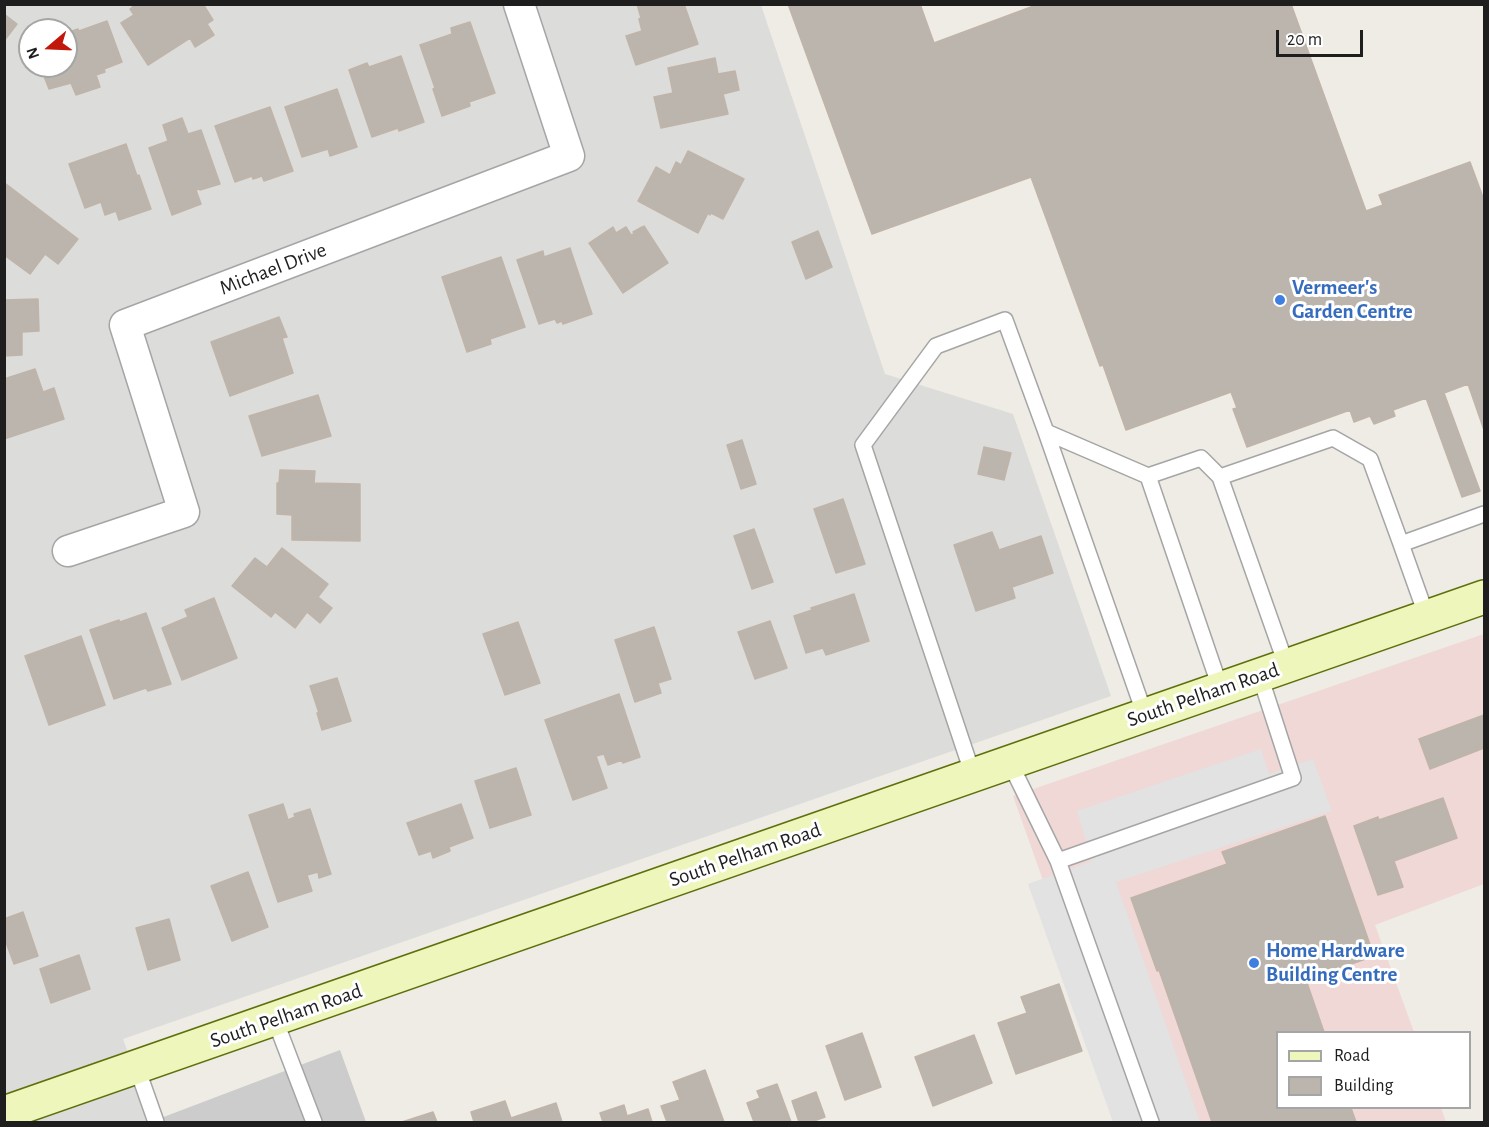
<!DOCTYPE html>
<html>
<head>
<meta charset="utf-8">
<style>
	body { margin:0 }
	#map { position:relative; width:1489px; height:1127px; overflow:hidden; background:#efece5; font-family:"Alegreya Sans",sans-serif }
	canvas { display:block }
	.frame { position:absolute; inset:0; border:6px solid #1e1e1e; pointer-events:none }
	.legend { position:absolute; left:1276px; top:1031px; width:195px; height:78px; box-sizing:border-box; background:#fff; border:2px solid #a5a5a5; margin:0; padding:8px 10px; list-style:none; font-size:18px; color:#1e1e1e }
	.legend li { display:flex; align-items:center; gap:12px; height:30px }
	.legend b { width:30px; border:2px solid #a5a5a5 }
	.north { position:absolute; left:18px; top:18px; width:60px; height:60px; box-sizing:border-box; background:#fff; border:2px solid #a5a5a5; border-radius:50%; rotate:251deg; font-size:16px; font-weight:700; line-height:24px; text-align:center; color:#1e1e1e }
	.north::after { content:''; display:block; margin:auto; width:21px; height:27px; background:#c2170b; clip-path:polygon(50% 0,100% 100%,50% 72%,0 100%) }
	.scale { position:absolute; left:1276px; top:30px; width:87px; height:27px; box-sizing:border-box; border:3px solid #1e1e1e; border-top:0; padding-left:8px; font-size:18px; line-height:21px; white-space:nowrap; color:#1e1e1e; -webkit-text-stroke:4px #fff; paint-order:stroke }
</style>
</head>
<body>
<div id="map">
<canvas width="1489" height="1127"></canvas>
<div class="frame"></div>
<ul class="legend">
<li><b style="height:8px;background:#eff6bc"></b>Road</li>
<li><b style="height:16px;background:#bbb5ae"></b>Building</li>
</ul>
<div class="north">N</div>
<div class="scale">20 m</div>
</div>
<script>
const ctx = document.querySelector('canvas').getContext('2d');
ctx.lineJoin = 'round';
function paint(path, color) {
  ctx.fillStyle = color;
  ctx.fill(path, 'evenodd');
}
function strokePath(path, color, width, dash) {
  ctx.strokeStyle = color;
  ctx.lineWidth = width;
  ctx.lineCap = dash ? 'butt' : 'round';
  ctx.setLineDash(dash || []);
  ctx.stroke(path);
}
function label(font, color, halo, rows, align = 'center') {
  ctx.font = font + ' "Alegreya Sans",sans-serif';
  ctx.lineWidth = 6;
  ctx.setLineDash([]);
  ctx.textBaseline = 'middle';
  ctx.strokeStyle = halo;
  ctx.fillStyle = color;
  for (const [text, x, y, turn = 0] of rows) {
    ctx.save();
    ctx.translate(x, y);
    ctx.rotate((+turn || 0) * Math.PI / 180);
    ctx.textAlign = isNaN(turn) ? turn : align;
    if (halo) ctx.strokeText(text, 0, 0);
    ctx.fillText(text, 0, 0);
    ctx.restore();
  }
}
paint(new Path2D(`
	M5,5H761L885,374L1013,414L1111,696L123,1039L153,1122H5ZM30,30H66V66H30Z`), '#dcdcdb');
paint(new Path2D(`
	M1484,634V884L1375,925L1414,1032H1278V1108H1441L1446,1122H1129L1013,796Z`), '#efd8d5');
paint(new Path2D(`
	M340,1050L366,1122H153V1121Z`), '#ccc');
paint(new Path2D(`
	M1261,749L1269,774L1313,759L1332,811L1116,882L1200,1122H1113L1028,884L1092,861L1077,811Z`), '#e2e2e2');
const building = new Path2D(`
	M136,4H203L213,20L207,24L214,35L195,47L190,38L148,65L121,23L134,15L130,9Z
	M637,4H684L698,44L636,65L626,36L642,31L639,19L641,18Z
	M788,4H920L934,43L1039,4H1291L1366,211L1383,205L1379,195L1470,162L1484,200V430L1468,384L1444,393L1480,491L1462,497L1426,398L1393,410L1395,416L1374,424L1370,416L1354,422L1350,410L1247,447L1233,409L1237,408L1231,392L1126,430L1103,365L1100,366L1031,177L872,234Z
	M4,14L17,24L4,41Z
	M107,21L122,62L104,69L105,72L96,75L100,87L76,95L71,83L49,89L40,66H66V33L78,29L79,31Z
	M470,22L495,93L469,102L470,106L442,116L433,89L435,88L420,45L452,34L451,28Z
	M401,56L424,122L399,131L398,128L372,137L349,70L367,63L369,67Z
	M715,58L718,74L735,71L739,90L723,94L728,114L661,128L654,97L673,93L668,68Z
	M337,89L357,147L330,156L328,149L302,157L285,107Z
	M270,107L293,171L264,181L262,176L253,179L252,176L235,182L215,126Z
	M182,118L188,134L201,130L220,184L200,190L199,189L196,190L201,204L172,215L149,148L168,141L163,125Z
	M126,144L137,176L139,175L151,209L119,220L116,211L105,215L101,202L85,208L69,164Z
	M688,151L744,179L723,219L711,213L710,215L708,213L698,233L638,201L656,167L670,175L676,162L681,165Z
	M6,184L78,239L58,264L45,254L30,274L4,255V187Z
	M644,226L668,263L623,293L589,243L613,227L616,233L626,227L631,235L634,234L633,232L642,227V228Z
	M818,231L832,267L806,279L792,242Z
	M570,248L592,314L563,324L562,321L557,323L555,319L539,324L517,260L543,251L544,257Z
	M501,257L525,327L490,339L491,344L467,352L442,277Z
	M38,299L39,331L22,332V355L4,356V300Z
	M279,317L287,337L282,338L293,373L230,396L211,342Z
	M35,369L43,392L54,388L64,419L4,439V379Z
	M318,395L331,436L262,456L249,416Z
	M742,440L756,484L741,489L727,445Z
	M984,447L1011,453L1004,480L978,474Z
	M280,470L315,471L314,483L360,484V541L292,540V515L277,514V483H279Z
	M843,499L865,564L836,573L814,509Z
	M754,529L773,582L752,589L734,536Z
	M992,532L999,550L1041,536L1053,573L1012,587L1015,598L976,611L954,545Z
	M282,548L328,584L318,597L332,608L320,623L307,612L295,628L275,612L271,617L232,586L255,558L267,567Z
	M854,594L869,641L826,655L823,648L806,653L794,616L812,610L811,608Z
	M214,598L237,658L182,680L162,628L188,617L185,610Z
	M146,613L171,684L148,691L146,688L114,699L90,630L119,620L120,622Z
	M770,621L787,668L755,679L738,632Z
	M518,622L540,683L505,695L483,634Z
	M654,627L671,679L658,683L661,693L635,702L615,640Z
	M81,636L105,705L49,725L25,656Z
	M337,678L351,721L322,730L317,713H319L310,686Z
	M619,694L640,757L623,763L622,760L608,765L604,754L596,756L607,788L573,800L545,720Z
	M1484,715V748L1430,769L1419,739Z
	M516,768L531,815L490,828L475,781Z
	M1443,798L1457,838L1394,861L1403,887L1378,895L1354,826L1378,817L1379,820Z
	M283,804L288,820L295,817L294,814L310,809L331,874L319,878L318,872L307,875L312,891L278,902L249,815Z
	M461,804L473,838L449,847L450,851L433,858L431,851L419,855L407,823Z
	M1325,816L1374,956L1306,980L1324,1032H1278V1108H1351L1356,1122H1212L1159,970L1157,971L1131,898L1227,864L1222,852Z
	M248,872L268,927L232,941L211,886Z
	M23,912L38,956L14,964L4,937V919Z
	M169,919L180,960L148,970L136,928Z
	M79,955L90,989L51,1003L40,969Z
	M1059,984L1082,1051L1016,1074L998,1023L1027,1013L1021,997Z
	M862,1033L881,1087L845,1100L826,1046Z
	M974,1035L992,1083L933,1106L915,1057Z
	M705,1070L724,1122H667L661,1106L680,1100L673,1082Z
	M777,1084L791,1122H754L747,1103L760,1098L757,1091Z
	M816,1092L825,1117L811,1122H799L792,1101Z
	M505,1101L511,1118L556,1103L562,1122H474L471,1112Z
	M624,1105L627,1116L648,1109L652,1122H603L600,1113Z
	M433,1112L437,1122H402Z`);
paint(building, '#bbb5ae');
strokePath(building, '#c0b4a8', 1.5);
const service = new Path2D(`
	M1220,477L1201,458L1148,476L1221,690
	M1427,617L1401,544L1484,514
	M1287,667L1220,477L1333,438L1370,459L1401,544
	M1145,715L1046,432L1148,476
	M1010,763L1058,861L1293,778L1260,676
	M973,775L863,445L936,346L1005,320L1046,432
	M1058,861L1151,1122
	M275,1020L314,1122
	M137,1068L156,1122`);
const minor = new Path2D(`
	M68,551L184,512L125,325L569,156L519,4`);
const secondary = new Path2D(`
	M4,1113L1484,597`);
strokePath(service, '#a5a5a5', 18);
strokePath(minor, '#a5a5a5', 33);
strokePath(secondary, '#5e700b', 36);
strokePath(service, '#fff', 15);
strokePath(minor, '#fff', 30);
strokePath(secondary, '#eff6bc', 33);
for (const [x, y, r, color] of [
	[1280,300,6,"#3f7fe0"],
	[1254,963,6,"#3f7fe0"]
]) {
  const dot = new Path2D();
  dot.arc(x, y, r, 0, 2 * Math.PI);
  ctx.fillStyle = color;
  ctx.fill(dot);
  strokePath(dot, '#fff', 2);
}
label('21px', '#1e1e1e', '#fff', [
	["Michael Drive",273,269,-21],
	["South Pelham Road",1203,695,-19],
	["South Pelham Road",745,855,-19],
	["South Pelham Road",286,1016,-19]
]);
label('bold 21px', '#366cbe', '#fff', [
	["Vermeer's",1292,288],
	["Garden Centre",1292,312],
	["Home Hardware",1266,951],
	["Building Centre",1266,975]
], 'left');
</script>
</body>
</html>
